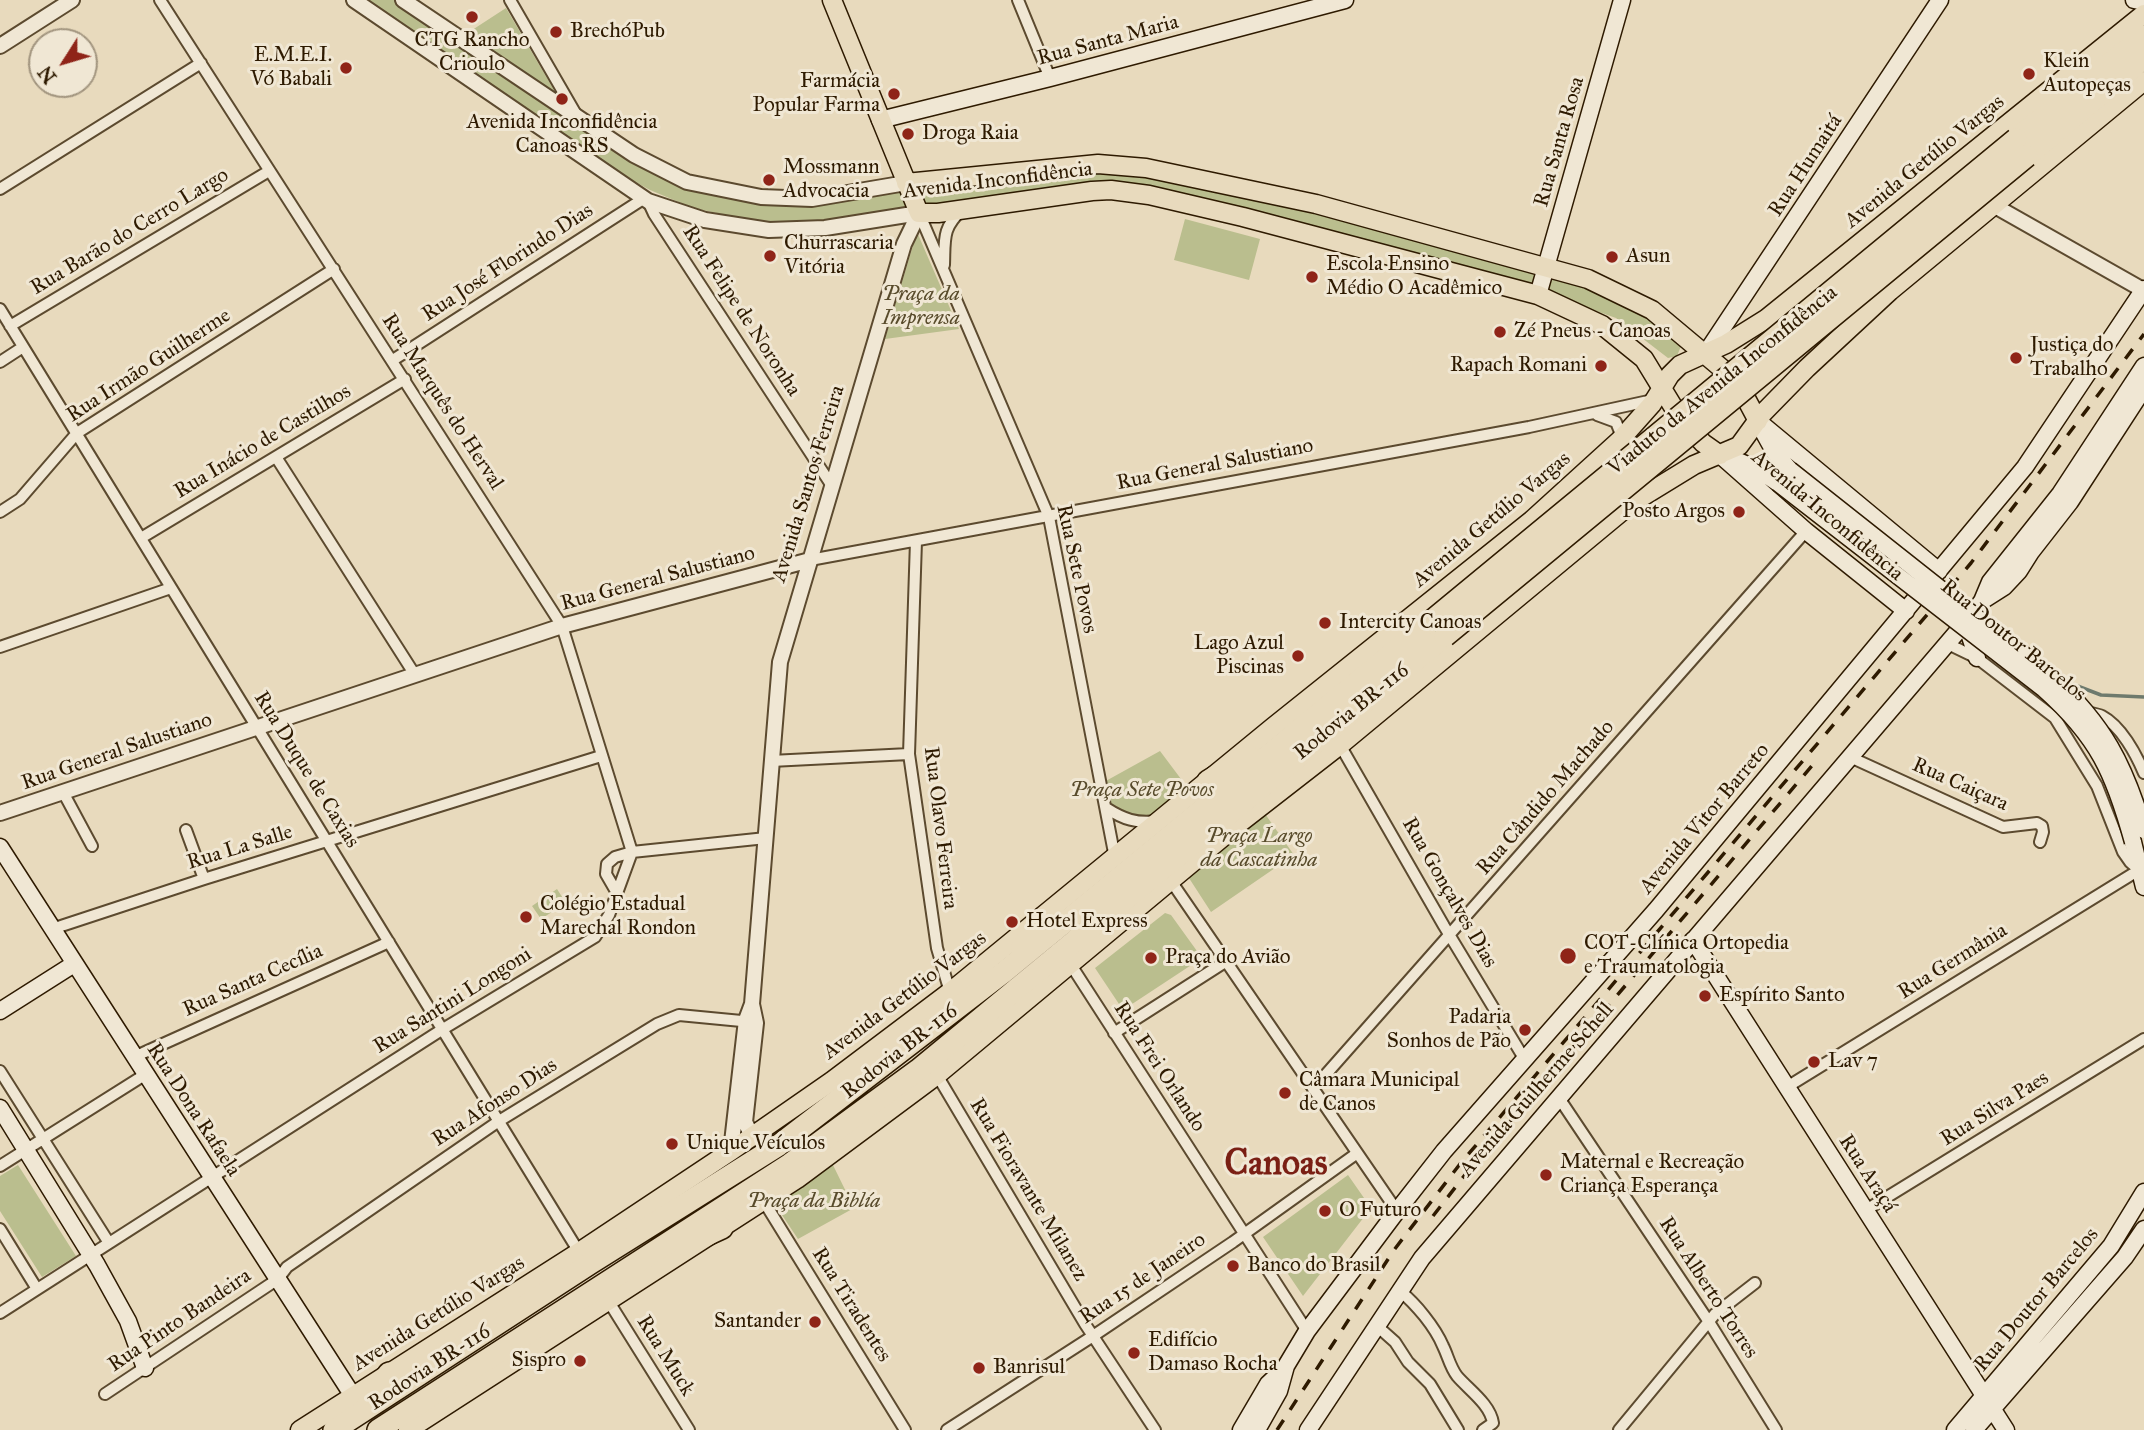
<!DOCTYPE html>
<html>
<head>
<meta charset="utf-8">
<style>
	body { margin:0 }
	#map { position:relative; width:2144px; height:1430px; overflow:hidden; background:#e8dabd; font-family:"IM FELL Great Primer",serif }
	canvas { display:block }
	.north { position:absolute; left:28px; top:28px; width:70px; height:70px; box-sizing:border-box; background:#f0e7d4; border:2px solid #a2957f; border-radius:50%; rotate:233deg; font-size:19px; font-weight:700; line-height:28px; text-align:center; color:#2e1a00 }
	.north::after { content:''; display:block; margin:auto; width:24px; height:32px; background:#8f2418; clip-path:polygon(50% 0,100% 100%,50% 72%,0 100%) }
</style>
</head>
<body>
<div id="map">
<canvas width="2144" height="1430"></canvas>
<div class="north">N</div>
</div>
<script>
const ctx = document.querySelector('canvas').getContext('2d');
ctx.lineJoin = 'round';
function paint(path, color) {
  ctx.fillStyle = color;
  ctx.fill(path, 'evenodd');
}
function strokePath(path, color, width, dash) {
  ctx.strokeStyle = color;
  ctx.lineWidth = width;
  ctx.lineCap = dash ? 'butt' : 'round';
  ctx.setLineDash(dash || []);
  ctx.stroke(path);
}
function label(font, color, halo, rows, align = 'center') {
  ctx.font = font + ' "IM FELL Great Primer",serif';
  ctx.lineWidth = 6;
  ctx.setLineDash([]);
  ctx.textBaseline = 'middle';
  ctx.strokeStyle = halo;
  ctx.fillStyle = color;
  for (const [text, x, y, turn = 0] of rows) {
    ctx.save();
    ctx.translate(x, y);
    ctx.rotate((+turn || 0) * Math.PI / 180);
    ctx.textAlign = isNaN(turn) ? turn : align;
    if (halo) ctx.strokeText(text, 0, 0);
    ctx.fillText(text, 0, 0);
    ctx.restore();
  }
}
paint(new Path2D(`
	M368,0H398L629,157L762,202L888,193L1094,168L1146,173L1312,209L1587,284C1624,301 1651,318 1681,346L1677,356L1668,358L1616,318L1516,283L1095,186L810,223L750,220L693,208L650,190L619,173Z
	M506,8L558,97L466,34Z
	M1185,219L1260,239L1249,280L1174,260Z
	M917,232L959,329L885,339Z
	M1160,751L1187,787L1151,817L1139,819L1110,807L1104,782Z
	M1263,811L1294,855L1211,912L1187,875Z
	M557,889L566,903L541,919L532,906Z
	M1165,913L1171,915L1202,958L1123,1010L1095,968Z
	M832,1163L854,1208L798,1239L776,1206L777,1199Z
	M18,1165L76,1256L42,1277L0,1211V1176Z
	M1348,1175L1371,1208L1303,1296L1263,1237Z`), '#babe8e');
strokePath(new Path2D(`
	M2067,682L2101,695L2144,697`), '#6e7a6d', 3.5);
const minor = new Path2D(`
	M160,0L562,626L632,852
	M510,0L577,116
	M1018,0L1050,78
	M0,189L201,63
	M648,201L654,214L832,486
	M919,213L1049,517L1115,858
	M944,265C945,239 942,228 962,210
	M0,309L579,1252
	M10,326L269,171
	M393,360L643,199
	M0,362L23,347
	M1597,415L1616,422L1622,437
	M276,457L415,675
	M0,512L20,499L77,433L334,269
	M141,538L405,379
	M916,541L909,754L937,948L950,992
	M810,560L1529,427L1653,400
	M0,647L171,588
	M2085,712C2091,713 2098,714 2102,716C2121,726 2136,754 2144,773
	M1340,745L1444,926L1525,1060
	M1850,757L2003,827L2037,823L2042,826L2043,832L2040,842
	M771,761L909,754
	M63,792L92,846
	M1106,808C1123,819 1137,824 1157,821
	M186,830L204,879
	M1171,881L1397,1211
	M617,893L606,874L607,864L615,857L632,852L766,838
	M52,929L204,879L601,756
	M1071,965L1307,1331
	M1114,1033L1225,962
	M134,1057L389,942
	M0,1071L109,1243
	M937,1075L1085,1324L1155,1430
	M1787,1087L2139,870L2130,862L2123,852L2097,786L2055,718L1977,658L1948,644
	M1313,1089L1806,531
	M1559,1098L1709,1322L1776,1430
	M0,1166L146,1074
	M763,1200L905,1430
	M1866,1210L2144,1039
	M0,1229L37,1289
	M1400,1291C1416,1304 1435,1327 1443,1346C1448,1356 1450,1367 1457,1376C1469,1390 1490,1404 1493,1423L1483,1430
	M609,1302L689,1430
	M0,1313L443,1029L595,937L609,915L632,852
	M1377,1326L1395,1342L1408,1362L1430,1384L1458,1430
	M105,1394L278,1279L287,1267L499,1121L657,1024L679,1015L752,1022
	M947,1430L1093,1336L1233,1242L1356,1154
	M1619,1430L1715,1314L1755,1283`);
const tertiary = new Path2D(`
	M354,0L648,201L705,220L769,230L825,228L919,213
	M403,0L634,155L687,182L761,197L812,199L906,183
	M0,46L72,0
	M1993,205L2143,290
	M0,813L562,626L810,560
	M752,1004L756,1023L745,1122L749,1130L756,1134
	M731,1151L746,1020L752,1004L780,662L904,244L919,213`);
const secondary = new Path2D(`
	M2134,0L2144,2
	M880,120L1050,78L1345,0
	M1538,295L1622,0
	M1706,353L1940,0
	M1758,421L1939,571
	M1760,426L1775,453L1790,470
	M1720,455L1806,531L1906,611
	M1729,457L1757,469L1778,483
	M1982,601L2004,587L2019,571L2031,552L2070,502L2144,388
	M1966,624L1977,658
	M2133,842L2144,887
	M0,847L353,1396
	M1693,940L2006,1430
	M0,1011L74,964
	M0,1108L97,1265L128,1321L145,1368
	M1241,1430L1268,1384L1285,1368
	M1257,1430L1279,1391L1286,1366L1307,1331L1397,1211L1444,1151L1656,910L2025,467L2144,289
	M1308,1430L1422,1258L1969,618L1982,601L1990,582L2060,494L2144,366
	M1955,1430L2111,1246L2144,1192
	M1974,1430L2125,1257L2144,1229`);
const primary = new Path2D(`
	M832,0L919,213H938L1092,191L1111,190L1149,195L1243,217L1538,295L1602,325L1644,359L1680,418L1703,443L1720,455
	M906,183L1098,164L1146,168L1316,204L1588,279L1652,310L1732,377L1742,391L1758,421
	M300,1430L579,1252L731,1151L832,1081L950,992L1273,727L1532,520L1620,440L1652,404L1670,375L1680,365L1726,344L1766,319L2144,14
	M408,1430L797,1179L937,1075L1241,822L1340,745L1632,503L1694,465L1739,446L1763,413L1807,368L1890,291L2144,81`);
const motorway = new Path2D(`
	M2016,139L2144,36
	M2027,156L2144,58
	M1208,781L1249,756
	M1022,947L1043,918
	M685,1245L722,1228
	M368,1403L389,1373
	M334,1430L591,1263L779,1145L1004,972L1429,623
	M378,1430L790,1164L918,1070L1445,636`);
strokePath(minor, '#5c4a2f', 14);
strokePath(tertiary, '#5c4a2f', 18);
strokePath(secondary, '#2e1a00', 19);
strokePath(primary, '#2e1a00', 21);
strokePath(motorway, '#2e1a00', 24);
strokePath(minor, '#f0e7d4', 10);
strokePath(tertiary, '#f0e7d4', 14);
strokePath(secondary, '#f0e7d4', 16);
strokePath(primary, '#e8dabd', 18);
strokePath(motorway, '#e8dabd', 21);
strokePath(new Path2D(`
	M1433,1216L1468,1171L1816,761
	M1277,1430L1394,1250L1460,1164L1971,563L2144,334`), '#2e1a00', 3.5, [12, 12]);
const secondaryBridge = new Path2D(`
	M1790,470L2053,678C2104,725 2124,764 2144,830
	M1778,483L2044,689C2098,737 2114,773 2133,842`);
const motorwayBridge = new Path2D(`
	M1429,623L2016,139
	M1445,636L2027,156`);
strokePath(secondaryBridge, '#2e1a00', 19, []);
strokePath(motorwayBridge, '#2e1a00', 24, []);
strokePath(secondaryBridge, '#f0e7d4', 16);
strokePath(motorwayBridge, '#e8dabd', 21);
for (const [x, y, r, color] of [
	[472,17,7,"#8f2418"],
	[556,32,7,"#8f2418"],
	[346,68,7,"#8f2418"],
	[2029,74,7,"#8f2418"],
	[894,94,7,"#8f2418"],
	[562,99,7,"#8f2418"],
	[908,134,7,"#8f2418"],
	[769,180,7,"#8f2418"],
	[770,256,7,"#8f2418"],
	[1612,257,7,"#8f2418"],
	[1312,277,7,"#8f2418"],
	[1500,332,7,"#8f2418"],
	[2016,358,7,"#8f2418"],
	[1601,366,7,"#8f2418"],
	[1739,512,7,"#8f2418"],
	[1325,623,7,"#8f2418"],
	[1298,656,7,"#8f2418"],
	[526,917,7,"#8f2418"],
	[1012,922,7,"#8f2418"],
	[1568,956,9,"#8f2418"],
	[1151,958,7,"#8f2418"],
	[1705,996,7,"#8f2418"],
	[1525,1030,7,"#8f2418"],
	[1814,1062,7,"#8f2418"],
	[1285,1093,7,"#8f2418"],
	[672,1144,7,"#8f2418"],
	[1546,1175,7,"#8f2418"],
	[1325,1211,7,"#8f2418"],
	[1233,1266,7,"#8f2418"],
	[815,1322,7,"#8f2418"],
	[1134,1353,7,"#8f2418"],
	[580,1361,7,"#8f2418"],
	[979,1368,7,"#8f2418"]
]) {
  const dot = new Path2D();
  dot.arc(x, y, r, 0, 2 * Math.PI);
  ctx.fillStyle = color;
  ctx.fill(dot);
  strokePath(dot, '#f0e7d4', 2.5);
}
label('21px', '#2e1a00', '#f0e7d4', [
	["BrechóPub",570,32],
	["CTG Rancho",472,41,"center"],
	["Crioulo",472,65,"center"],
	["E.M.E.I.",332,56,"right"],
	["Vó Babali",332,80,"right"],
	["Klein",2043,62],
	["Autopeças",2043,86],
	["Farmácia",880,82,"right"],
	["Popular Farma",880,106,"right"],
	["Avenida Inconfidência",562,123,"center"],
	["Canoas RS",562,147,"center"],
	["Droga Raia",922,134],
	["Mossmann",783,168],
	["Advocacia",783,192],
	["Churrascaria",784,244],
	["Vitória",784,268],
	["Asun",1626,257],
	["Escola Ensino",1326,265],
	["Médio O Acadêmico",1326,289],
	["Zé Pneus - Canoas",1514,332],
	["Justiça do",2030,346],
	["Trabalho",2030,370],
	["Rapach Romani",1587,366,"right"],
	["Posto Argos",1725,512,"right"],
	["Intercity Canoas",1339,623],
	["Lago Azul",1284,644,"right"],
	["Piscinas",1284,668,"right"],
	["Colégio Estadual",540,905],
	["Marechal Rondon",540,929],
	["Hotel Express",1026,922],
	["COT-Clínica Ortopedia",1584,944],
	["e Traumatologia",1584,968],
	["Praça do Avião",1165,958],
	["Espírito Santo",1719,996],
	["Padaria",1511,1018,"right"],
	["Sonhos de Pão",1511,1042,"right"],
	["Lav 7",1828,1062],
	["Câmara Municipal",1299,1081],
	["de Canos",1299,1105],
	["Unique Veículos",686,1144],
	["Maternal e Recreação",1560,1163],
	["Criança Esperança",1560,1187],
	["O Futuro",1339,1211],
	["Banco do Brasil",1247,1266],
	["Santander",801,1322,"right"],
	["Edifício",1148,1341],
	["Damaso Rocha",1148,1365],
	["Sispro",566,1361,"right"],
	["Banrisul",993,1368]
], 'left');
label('21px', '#2e1a00', '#f0e7d4', [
	["Rua Santa Maria",1108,41,-15],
	["Rua Santa Rosa",1560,142,-74],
	["Avenida Getúlio Vargas",1925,162,-39],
	["Rua Humaitá",1806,166,-57],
	["Avenida Inconfidência",998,181,-7],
	["Rua Barão do Cerro Largo",130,232,-31],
	["Rua José Florindo Dias",508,263,-33],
	["Rua Felipe de Noronha",741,311,57],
	["Rua Irmão Guilherme",149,366,-33],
	["Viaduto da Avenida Inconfidência",1723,381,-39],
	["Rua Marquês do Herval",442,402,57],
	["Rua Inácio de Castilhos",263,442,-31],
	["Rua General Salustiano",1215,465,-11],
	["Avenida Santos Ferreira",809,484,-73],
	["Avenida Inconfidência",1827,516,40],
	["Avenida Getúlio Vargas",1492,520,-40],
	["Rua Sete Povos",1076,569,78],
	["Rua General Salustiano",658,579,-15],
	["Rua Doutor Barcelos",2013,641,39],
	["Rodovia BR-116",1352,712,-39],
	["Rua General Salustiano",117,752,-19],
	["Rua Duque de Caxias",306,770,58],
	["Rua Caiçara",1960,785,24],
	["Rua Cândido Machado",1546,798,-49],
	["Avenida Vitor Barreto",1705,819,-50],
	["Rua Olavo Ferreira",940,828,83],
	["Rua La Salle",240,848,-17],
	["Rua Gonçalves Dias",1449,893,60],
	["Rua Germânia",1953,962,-32],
	["Rua Santa Cecília",253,981,-24],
	["Avenida Getúlio Vargas",905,996,-37],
	["Rua Santini Longoni",453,1001,-32],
	["Rodovia BR-116",900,1052,-38],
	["Rua Frei Orlando",1159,1067,57],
	["Avenida Guilherme Schell",1537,1090,-49],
	["Rua Afonso Dias",495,1103,-33],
	["Rua Silva Paes",1995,1109,-32],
	["Rua Dona Rafaela",193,1110,57],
	["Rua Araçá",1867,1174,57],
	["Rua Fioravante Milanez",1028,1190,59],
	["Rua 15 de Janeiro",1143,1279,-34],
	["Rua Alberto Torres",1708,1288,57],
	["Rua Doutor Barcelos",2037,1300,-50],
	["Rua Tiradentes",851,1305,58],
	["Avenida Getúlio Vargas",439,1314,-32],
	["Rua Pinto Bandeira",180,1321,-34],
	["Rua Muck",665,1356,58],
	["Rodovia BR-116",430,1368,-33]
]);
label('italic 21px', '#584b2b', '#f0e7d4', [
	["Praça da",921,295],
	["Imprensa",921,319],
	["Praça Sete Povos",1142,791],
	["Praça Largo",1259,837],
	["da Cascatinha",1259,861],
	["Praça da Biblía",814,1202]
]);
label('bold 35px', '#7a1f14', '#f0e7d4', [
	["Canoas",1276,1165]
]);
</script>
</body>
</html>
